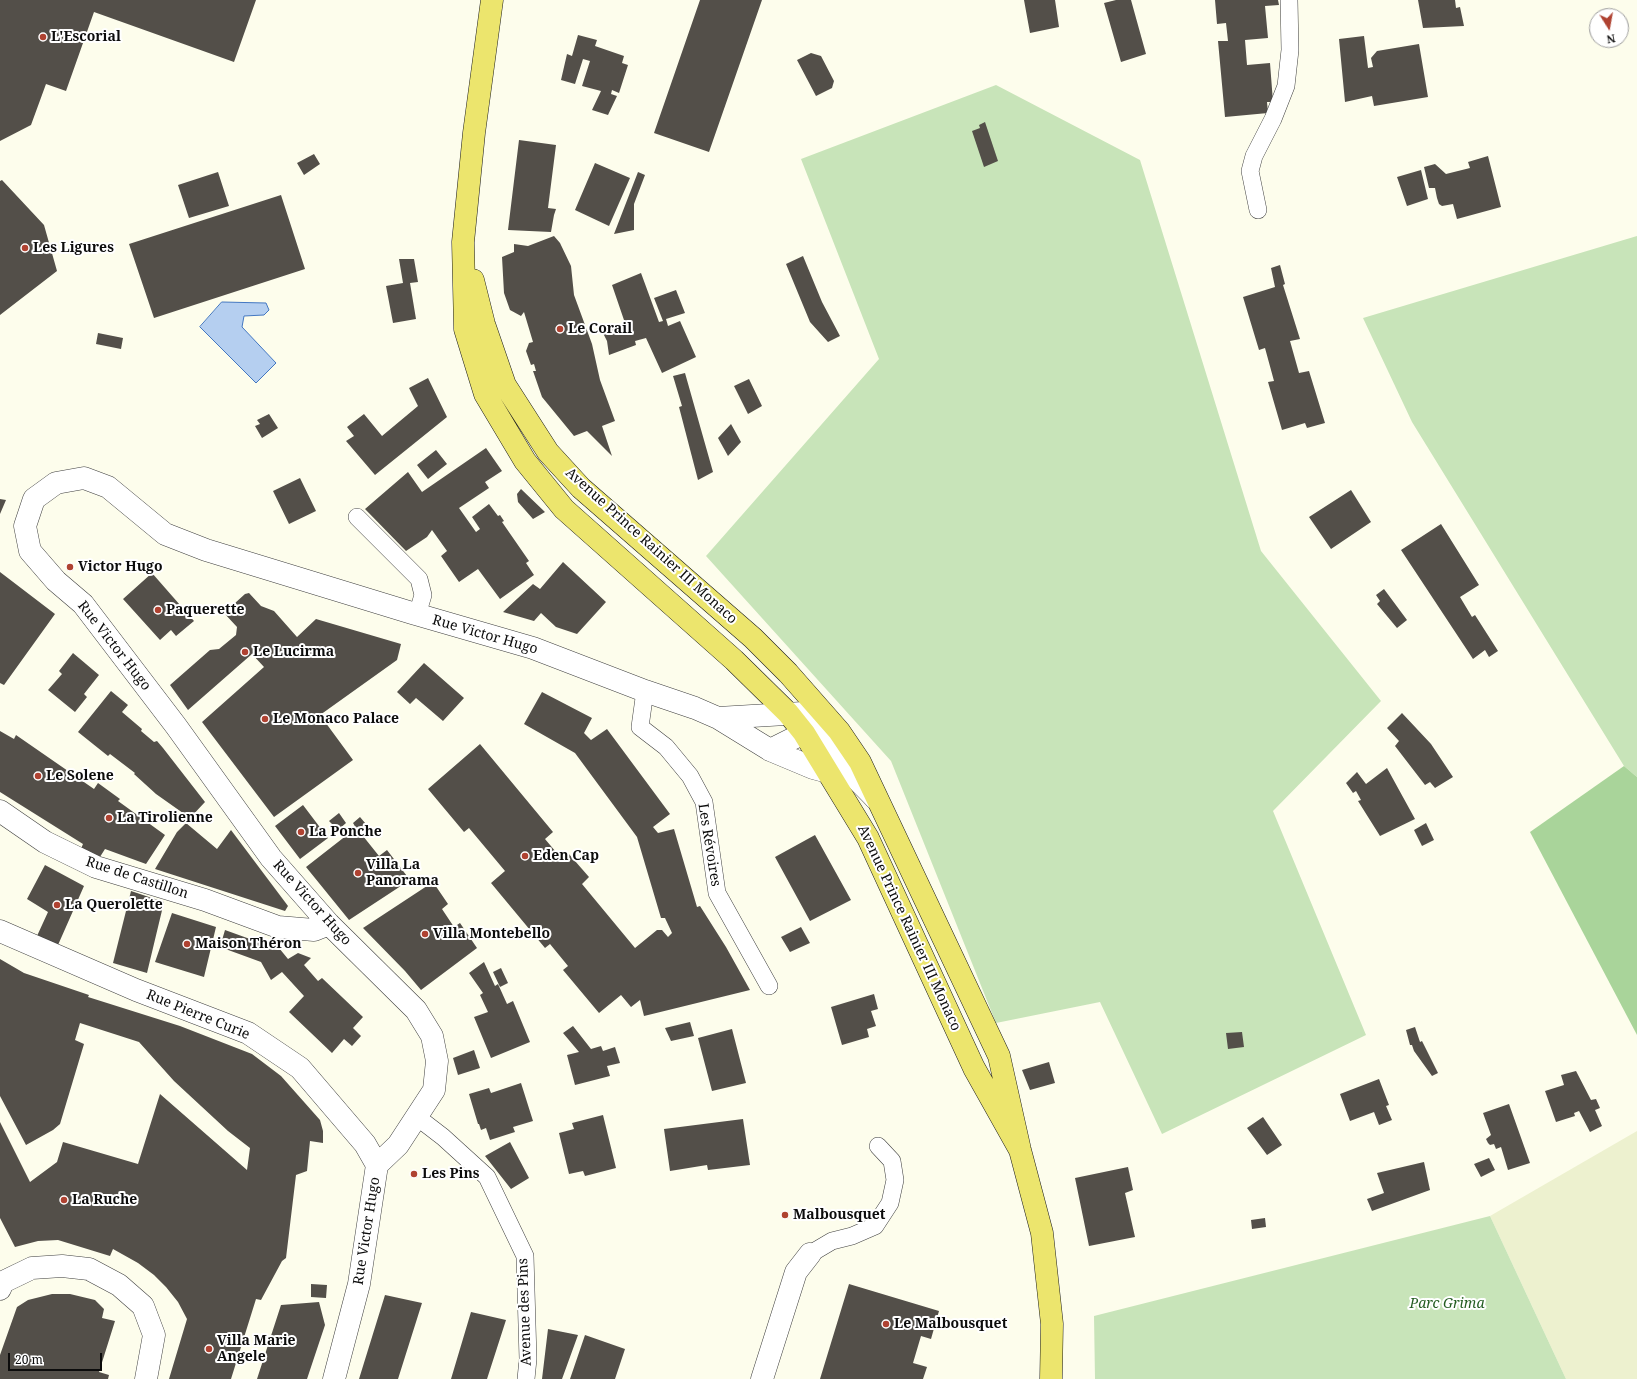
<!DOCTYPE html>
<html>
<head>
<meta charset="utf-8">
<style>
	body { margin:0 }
	#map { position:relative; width:1637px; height:1379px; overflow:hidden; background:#fdfdec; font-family:"Noto Serif",serif }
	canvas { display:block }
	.north { position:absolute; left:1589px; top:8px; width:40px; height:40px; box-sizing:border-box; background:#fff; border:1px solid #9e9e9e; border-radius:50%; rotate:169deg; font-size:11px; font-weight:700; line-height:16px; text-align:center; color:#0c0c0c }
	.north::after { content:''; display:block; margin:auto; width:14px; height:18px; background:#af4231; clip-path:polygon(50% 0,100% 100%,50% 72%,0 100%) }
	.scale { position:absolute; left:8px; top:1353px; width:94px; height:18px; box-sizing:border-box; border:2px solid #0c0c0c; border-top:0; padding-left:5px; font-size:12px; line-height:14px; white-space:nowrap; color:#0c0c0c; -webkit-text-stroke:3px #fff; paint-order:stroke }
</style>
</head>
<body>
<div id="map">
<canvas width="1637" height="1379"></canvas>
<div class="north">N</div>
<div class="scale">20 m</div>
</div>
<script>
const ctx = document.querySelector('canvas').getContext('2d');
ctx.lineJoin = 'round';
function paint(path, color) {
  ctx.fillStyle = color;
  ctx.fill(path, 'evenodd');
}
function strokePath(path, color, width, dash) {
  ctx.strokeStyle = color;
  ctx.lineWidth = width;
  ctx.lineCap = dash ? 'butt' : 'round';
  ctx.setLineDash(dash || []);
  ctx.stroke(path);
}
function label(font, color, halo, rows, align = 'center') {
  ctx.font = font + ' "Noto Serif",serif';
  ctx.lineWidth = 4;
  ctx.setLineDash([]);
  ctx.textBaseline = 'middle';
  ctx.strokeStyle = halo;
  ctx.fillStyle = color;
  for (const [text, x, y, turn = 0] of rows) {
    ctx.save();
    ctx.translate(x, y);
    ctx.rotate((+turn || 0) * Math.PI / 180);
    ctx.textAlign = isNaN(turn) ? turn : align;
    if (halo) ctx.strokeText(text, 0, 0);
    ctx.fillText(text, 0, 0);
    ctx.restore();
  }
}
paint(new Path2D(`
	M1637,1131V1379H1566L1490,1216Z`), '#edf1cf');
paint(new Path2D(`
	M996,85L1140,160L1261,551L1381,701L1273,811L1366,1035L1162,1134L1100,1002L996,1023L891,761L706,556L879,359L801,159Z
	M1637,236V777L1624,766L1412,422L1363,318Z
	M1490,1216L1566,1379H1095L1094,1316Z`), '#c8e4b9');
paint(new Path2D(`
	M1624,766L1637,777V1035L1530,832Z`), '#a9d49a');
const water = new Path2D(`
	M222,302L266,303L269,310L264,315L244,316L242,327L276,363L256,383L200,327Z`);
paint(water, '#b5cff0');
strokePath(water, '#4377c1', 1);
paint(new Path2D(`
	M0,0H256L234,62L94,12L66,91L46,84L31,125L0,141Z
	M700,0H762L709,152L654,133Z
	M1024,0H1055L1059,27L1030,33Z
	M1116,0H1131L1146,54L1121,62L1104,3Z
	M1215,0H1278L1279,5L1265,6L1268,38L1245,40L1247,65L1270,63L1273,102H1267L1268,113L1225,117L1218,41H1228L1226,23L1217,24Z
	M1418,0H1455L1456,8L1460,7L1464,26L1423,28Z
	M578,35L597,40L595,46L624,56L622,63L628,65L619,93L612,90L611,94L617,96L608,115L592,110L601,91L582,86L590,61L583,59L575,84L561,80L567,54L572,56Z
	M1364,36L1368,68L1373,67L1371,58L1377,51L1419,44L1428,97L1374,106L1372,96L1345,102L1339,39Z
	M811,53L821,56L834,81L832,88L816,96L797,60Z
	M985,122L998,161L984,167L972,131L980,128L979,125Z
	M519,140L556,145L548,208L556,209L554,215L551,232L508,230Z
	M314,154L320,164L304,175L297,163Z
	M1488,156L1501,207L1457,219L1453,204L1442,206L1439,204L1437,198L1435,188H1429L1424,167L1435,164L1446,174L1470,168L1468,162Z
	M595,163L630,178L609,226L575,210Z
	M1421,170L1428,199L1407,206L1397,177Z
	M218,172L229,206L189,218L178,185Z
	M638,172L645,175L634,204V230L614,234Z
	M2,180L44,225L57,271L0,315V181Z
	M281,195L305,269L154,318L129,244Z
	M554,236L560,243L571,266L574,295L592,344L600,380L615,421L602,426L612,456L587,431L574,436L542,397L533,371H536L534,364L531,365L526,351L529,343L533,342L524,312L521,316L510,310L504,293L502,257L514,252V244L528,246Z
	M803,256L822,302L840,336L828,342L810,322L786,264Z
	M399,259H414L418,282L410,283L416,319L393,323L386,286L403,283Z
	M1280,265L1285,284L1283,285L1300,339L1290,341L1299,373L1309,371L1325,423L1307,428L1305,423L1282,430L1268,382L1274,381L1265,348L1259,350L1243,297L1275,287L1271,268Z
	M641,273L659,322L663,321L654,298L676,290L685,313L666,319L668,326L680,321L696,357L662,373L646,338L635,341L636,345L609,355L607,341L602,331L625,323L612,285Z
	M98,333L123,338L121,349L96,344Z
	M685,373L713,472L698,480L679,407L682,406L673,376Z
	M428,378L447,417L375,475L346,441L354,436L347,427L364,414L382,436L418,406L409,388Z
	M749,379L762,406L748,414L734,386Z
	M269,414L278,428L262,438L255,426L260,424L257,420Z
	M731,424L741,442L728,456L718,438Z
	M486,448L502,471L485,482L489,488L459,508L476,532L480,529L472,517L489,504L498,516L500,515L504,521L502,522L529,561L526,563L534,575L500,599L478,569L459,582L441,556L447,551L432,530L427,537L406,551L365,509L408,472L422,492Z
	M436,450L447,464L428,479L417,465Z
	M300,478L316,511L289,524L273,491Z
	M521,489L545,512L533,519L518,502L517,494Z
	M1351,490L1371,522L1331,549L1309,517Z
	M0,499L6,500L0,514Z
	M1441,524L1479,585L1460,597L1472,617L1475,615L1498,651L1489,657L1485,650L1473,659L1401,550Z
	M563,562L606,602L577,634L556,627L541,613L534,621L503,612L533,584L540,589Z
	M0,572L55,614L4,685L0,683Z
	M152,573L194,621L176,636L171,630L160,640L123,599Z
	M1384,589L1407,620L1397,628L1377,604L1380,601L1376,595Z
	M249,593L261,606L274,611L297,637L316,619L401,644L397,660L320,715L353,760L274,817L202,722L264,667L252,654L188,710L170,685L210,650L219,649L236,635L237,627L224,613L245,594Z
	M73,653L99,675L84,694L87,697L75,712L48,690L62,674L59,671Z
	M424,663L464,698L443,721L416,698L410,704L397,692Z
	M111,691L128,705L122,712L142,729L141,731L154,742L157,741L163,748L205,802L190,818L156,794L134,774L135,773L110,754L108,756L78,732Z
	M542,692L592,718L584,733L591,740L607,729L670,814L653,827L658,833L674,829L697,907L700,906L726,947L750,990L644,1016L640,1000L631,1007L621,995L599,1013L563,970L568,966L550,944L545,948L491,883L505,871L469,828L464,832L428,789L480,744L553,832L545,839L561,858L568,853L589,877L582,884L635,948L657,930H662L668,937L672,933L665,918H661L637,837L575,753L524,724Z
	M1402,713L1431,744L1453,777L1435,788L1430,782L1425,785L1395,746L1399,741L1387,728Z
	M0,731L14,739L16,735L94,789L98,783L120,799L118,801L165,835L146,864L105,849L98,860L80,851L83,844L0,792Z
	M1387,768L1415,819L1380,836L1358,801L1361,800L1356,791L1353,793L1346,783L1357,772L1366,784Z
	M303,805L328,838L300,859L275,826Z
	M339,813L346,823L338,830L329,821Z
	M360,817L371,830L363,836L379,856L387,850L410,880L349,920L306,867L356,828L353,823Z
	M186,823L217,849L231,830L288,906L285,911L155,869L177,832Z
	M1426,823L1434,840L1422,846L1414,830Z
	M815,835L851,900L810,921L775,857Z
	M45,865L84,886L58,945L37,936L48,912L27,899Z
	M433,882L448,904L442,909L454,927L460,923L477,948L421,990L405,971L363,928Z
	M131,891L164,902L147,973L113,963Z
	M172,913L216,927L204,977L155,962Z
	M801,927L810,943L790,952L781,937Z
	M225,930L272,947L275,950L279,948L288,959L298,953L311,958L304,965L318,981L322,978L363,1017L353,1028L361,1036L352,1046L344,1039L332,1053L289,1012L304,996L282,972L271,980L261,962L220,947Z
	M0,959L24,973L89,995L88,997L180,1026L252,1054L281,1076L320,1120L323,1131V1143L310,1141L307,1171L296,1175L286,1258L282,1261L261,1300L256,1299L231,1379H169L187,1319L178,1302L166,1287L154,1275L138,1263L113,1249L110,1256L58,1240L38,1241L15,1247L0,1218V1122L30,1182L57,1162L63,1142L138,1164L160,1094L247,1170L250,1148L228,1131L174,1081L139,1042L80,1023L75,1040L84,1044L60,1124L53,1130L26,1145L0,1096Z
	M484,962L495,986L498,984L507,1004L513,1001L530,1042L491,1058L474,1017L488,1012L480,995L483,993L469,973Z
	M501,968L508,983L500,987L493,972Z
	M874,994L878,1009L871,1011L876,1026L867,1029L869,1037L842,1045L831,1007Z
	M690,1022L694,1036L671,1041L665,1028Z
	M573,1026L591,1049L601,1046L603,1051L615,1047L620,1063L607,1066L610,1076L575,1085L567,1055L579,1052L563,1033Z
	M1415,1027L1420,1042L1422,1041L1438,1073L1432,1076L1414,1051L1412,1045H1410L1406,1030Z
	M732,1029L746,1083L712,1091L698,1038Z
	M1242,1032L1244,1047L1228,1049L1226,1033Z
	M474,1050L480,1068L458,1075L453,1058Z
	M1049,1062L1055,1083L1030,1090L1022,1070Z
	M1576,1071L1591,1100L1596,1099L1600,1108L1595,1110L1602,1126L1590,1132L1579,1111L1574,1113L1575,1116L1556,1122L1545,1091L1564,1085L1561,1075Z
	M1379,1079L1389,1105L1386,1106L1392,1120L1379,1125L1374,1112L1350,1121L1340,1094Z
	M521,1083L533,1121L513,1127L515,1132L490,1140L486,1128L481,1130L479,1124H478L469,1094L489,1088L491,1093Z
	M1509,1104L1530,1163L1508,1170L1501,1147L1496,1149L1494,1144L1490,1145L1488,1143L1486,1139L1491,1135L1483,1113Z
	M603,1115L616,1168L585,1176L583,1171L569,1174L559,1133L574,1129L572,1123Z
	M1263,1117L1282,1145L1267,1155L1247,1128Z
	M743,1119L750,1165L708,1170L707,1165L670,1171L664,1129Z
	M510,1142L529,1178L511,1189L485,1156Z
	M1489,1158L1495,1170L1481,1177L1474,1164Z
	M1424,1162L1430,1190L1372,1211L1367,1199L1384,1193L1377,1173Z
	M1128,1167L1133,1190L1125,1193L1135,1237L1089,1246L1075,1178Z
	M1265,1218L1266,1227L1252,1229L1251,1220Z
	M311,1284L327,1285L326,1298L311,1297Z
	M849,1284L939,1311L931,1339L921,1336L913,1363L927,1367L923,1379H820Z
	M52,1294H70L95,1300L104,1309L102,1318L115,1321L99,1372L109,1375L108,1379H0V1355L17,1307L28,1300Z
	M385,1295L422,1303L398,1379H359Z
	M319,1302L325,1325L307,1379H257L281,1305Z
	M471,1312L506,1320L487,1379H451Z
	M548,1329L578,1335L562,1379H542Z
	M585,1335L625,1349L615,1379H570Z`), '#534f49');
const service = new Path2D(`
	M1258,210L1250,171L1254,156L1273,119L1286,86L1290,50L1289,0
	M357,517L419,579L423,595L417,615
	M645,691L640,727L666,747L690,776L704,802L717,893L769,986
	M417,1117L443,1137L487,1177L525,1256L528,1359L526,1379
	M810,1254L832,1241L852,1236L875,1226L890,1203L895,1180L892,1161L878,1146`);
const minor = new Path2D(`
	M718,718L803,713C821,723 829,745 841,761C850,774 864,786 875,798
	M770,750L804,733
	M0,811L45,842L96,867L205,900L278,927L314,930L329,924
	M0,931L136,990L248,1033L300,1068L365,1144L377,1165
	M0,1289L3,1282L32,1268L62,1266L89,1269L119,1285L143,1306L154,1335L146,1379
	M334,1379L359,1284L377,1165L398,1145L434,1090L437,1061L432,1036L416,1010L329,924L271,858L176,726L83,604L56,581L30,551L25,526L34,499L56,483L84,478L108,487L165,534L206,550L412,613L533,648L645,691L695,708L718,718L770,750L813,768L828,772
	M762,1379L796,1272L810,1254`);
const primary = new Path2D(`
	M492,0L474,133L463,242L465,329L485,394L525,461L564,509L734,660L788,713L804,733L868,838L974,1068L1020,1150
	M473,280L484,324L505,385L548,452L581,488L753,638L788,673L839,731L860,762L999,1056L1020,1150L1042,1233L1052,1324L1051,1379`);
strokePath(service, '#3f3f3f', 18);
strokePath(minor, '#3f3f3f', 23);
strokePath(primary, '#1d1d1d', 23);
strokePath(service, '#fff', 17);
strokePath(minor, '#fff', 22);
strokePath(primary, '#ece56d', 22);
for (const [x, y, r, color] of [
	[43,37,4,"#af4231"],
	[25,248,4,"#af4231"],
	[560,329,4,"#af4231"],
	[70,567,4,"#af4231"],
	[158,610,4,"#af4231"],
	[245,652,4,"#af4231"],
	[265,719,4,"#af4231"],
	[38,776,4,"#af4231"],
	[109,818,4,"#af4231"],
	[301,832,4,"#af4231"],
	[525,856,4,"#af4231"],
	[358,873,4,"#af4231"],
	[57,905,4,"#af4231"],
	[425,934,4,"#af4231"],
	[187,944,4,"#af4231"],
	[414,1174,4,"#af4231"],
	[64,1200,4,"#af4231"],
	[785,1215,4,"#af4231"],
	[886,1324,4,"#af4231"],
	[209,1349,4,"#af4231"]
]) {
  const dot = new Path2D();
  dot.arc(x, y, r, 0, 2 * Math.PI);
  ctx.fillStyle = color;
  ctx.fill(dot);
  strokePath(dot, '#fff', 1.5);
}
label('bold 14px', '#0c0c0c', '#fff', [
	["L'Escorial",51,37],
	["Les Ligures",33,248],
	["Le Corail",568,329],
	["Victor Hugo",78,567],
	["Paquerette",166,610],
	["Le Lucirma",253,652],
	["Le Monaco Palace",273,719],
	["Le Solene",46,776],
	["La Tirolienne",117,818],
	["La Ponche",309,832],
	["Eden Cap",533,856],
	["Villa La",366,865],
	["Panorama",366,881],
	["La Querolette",65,905],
	["Villa Montebello",433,934],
	["Maison Théron",195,944],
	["Les Pins",422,1174],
	["La Ruche",72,1200],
	["Malbousquet",793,1215],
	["Le Malbousquet",894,1324],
	["Villa Marie",217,1341],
	["Angele",217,1357]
], 'left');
label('14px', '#0c0c0c', '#fff', [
	["Avenue Prince Rainier III Monaco",651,546,42],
	["Rue Victor Hugo",485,635,16],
	["Rue Victor Hugo",114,646,52],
	["Les Révoires",709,845,81],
	["Rue de Castillon",137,878,18],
	["Rue Victor Hugo",312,903,48],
	["Avenue Prince Rainier III Monaco",909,928,65],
	["Rue Pierre Curie",198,1015,22],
	["Rue Victor Hugo",367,1231,-81],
	["Avenue des Pins",525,1312,-92]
]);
label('italic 14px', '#245d22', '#fff', [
	["Parc Grima",1447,1304]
]);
</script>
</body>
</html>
